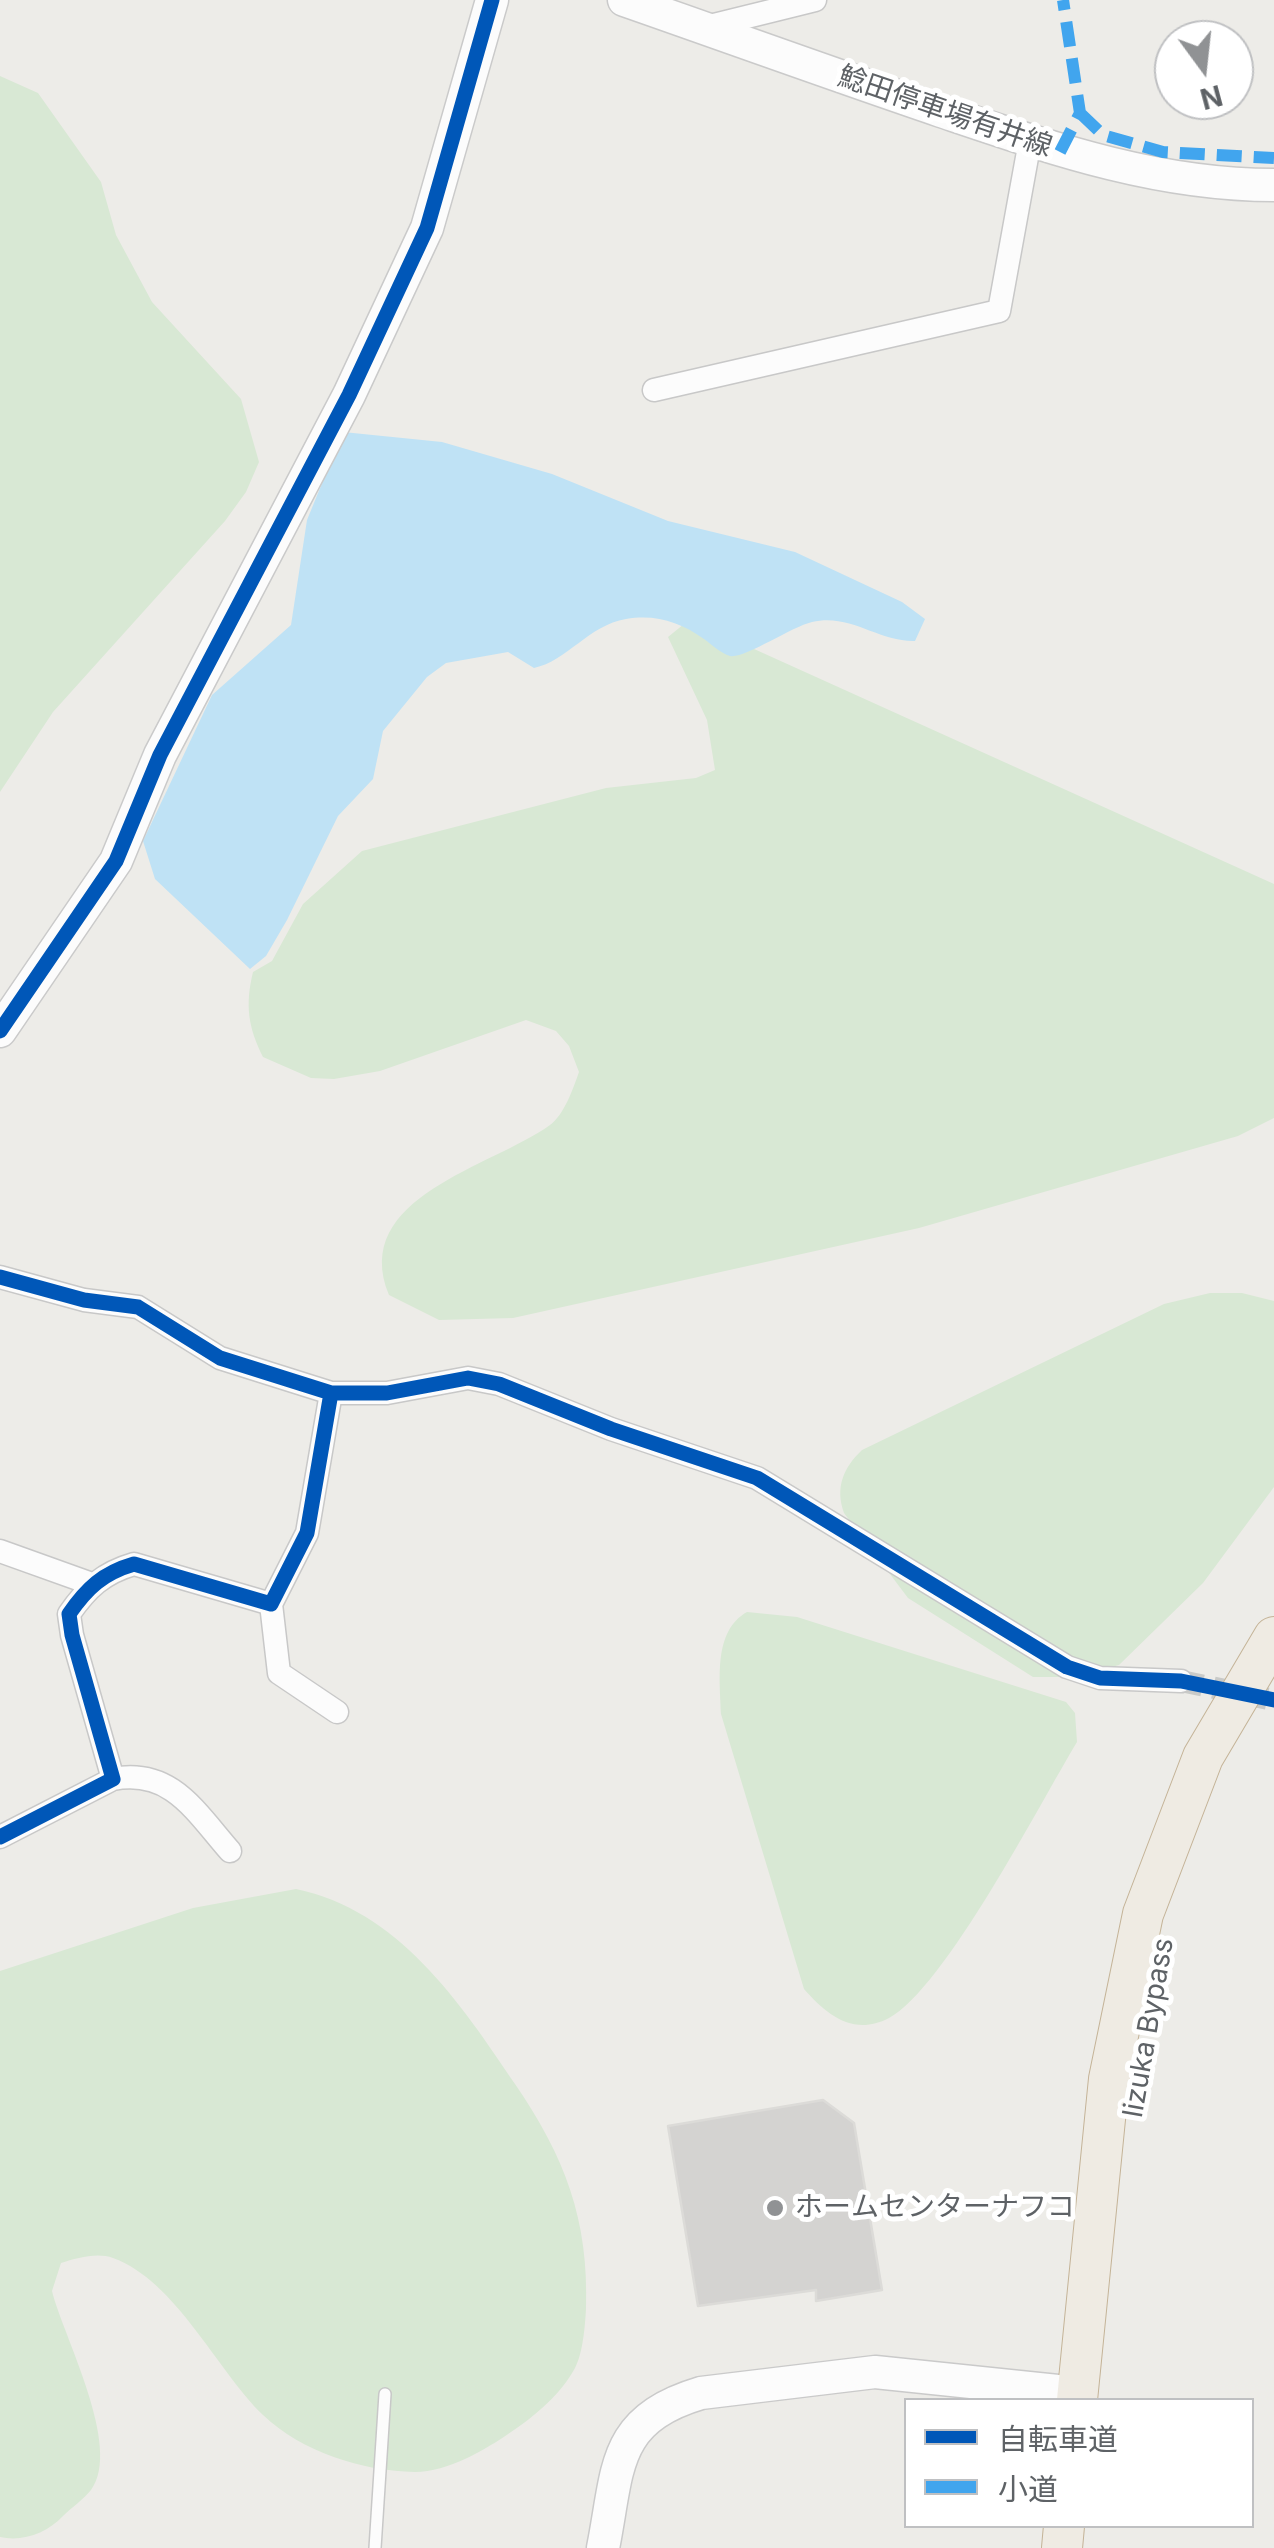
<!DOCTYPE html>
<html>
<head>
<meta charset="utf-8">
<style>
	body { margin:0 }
	#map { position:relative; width:1274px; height:2548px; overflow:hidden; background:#edece8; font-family:Inter,"Noto Sans JP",sans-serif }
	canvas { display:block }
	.legend { position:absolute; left:904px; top:2398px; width:350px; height:130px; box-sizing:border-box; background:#fff; border:2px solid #bfc0c2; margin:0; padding:12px 18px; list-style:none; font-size:30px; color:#5e6266 }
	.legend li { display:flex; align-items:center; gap:20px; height:50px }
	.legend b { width:50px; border:2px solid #bfc0c2 }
	.north { position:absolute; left:1154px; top:20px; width:100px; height:100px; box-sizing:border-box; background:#fff; border:2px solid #bfc0c2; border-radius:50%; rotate:165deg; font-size:28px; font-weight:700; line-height:40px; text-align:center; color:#5e6266 }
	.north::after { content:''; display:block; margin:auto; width:35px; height:45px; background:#909294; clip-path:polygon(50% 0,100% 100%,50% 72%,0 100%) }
</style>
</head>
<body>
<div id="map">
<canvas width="1274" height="2548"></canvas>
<ul class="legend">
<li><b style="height:12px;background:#0057b8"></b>自転車道</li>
<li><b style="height:12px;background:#41a5ee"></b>小道</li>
</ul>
<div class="north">N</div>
</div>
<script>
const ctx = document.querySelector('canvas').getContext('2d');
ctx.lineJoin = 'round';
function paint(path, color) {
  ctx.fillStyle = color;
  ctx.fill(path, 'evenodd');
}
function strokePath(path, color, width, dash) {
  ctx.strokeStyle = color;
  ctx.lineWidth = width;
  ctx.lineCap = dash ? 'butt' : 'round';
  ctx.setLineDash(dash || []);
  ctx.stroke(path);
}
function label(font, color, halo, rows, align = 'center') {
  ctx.font = font + ' Inter,"Noto Sans JP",sans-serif';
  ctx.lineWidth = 10;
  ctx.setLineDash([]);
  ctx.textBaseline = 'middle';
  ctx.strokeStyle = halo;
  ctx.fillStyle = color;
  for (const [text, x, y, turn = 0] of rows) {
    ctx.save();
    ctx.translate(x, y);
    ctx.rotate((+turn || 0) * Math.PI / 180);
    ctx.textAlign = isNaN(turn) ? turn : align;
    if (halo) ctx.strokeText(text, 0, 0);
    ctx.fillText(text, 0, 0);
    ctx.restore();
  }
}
paint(new Path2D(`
	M0,76L38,93L101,182L116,235L152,302L241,399L259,462L246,492L225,521L53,712L0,792Z
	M684,624L701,625L1274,884V1118L1238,1136L919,1228L513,1318L439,1320L389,1295C349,1197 492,1167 550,1125C564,1115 573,1089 579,1072L569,1046L556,1031L526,1020L380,1071L334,1079L311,1078L263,1057C248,1027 245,1005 253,972L272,961L303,904L362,851L606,788L696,778L715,770L707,720L668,637Z
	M1210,1293H1242L1274,1301V1487L1203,1583L1119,1665L1076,1677H1033L908,1598L844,1513C835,1488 843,1468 862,1450L1164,1304Z
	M747,1612L797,1617L1066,1702L1075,1713L1077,1742C1040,1803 945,1988 889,2018C853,2037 826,2014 804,1989L721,1714C720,1680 713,1631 747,1612Z
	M296,1889C398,1910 460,2002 515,2084C565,2157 589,2220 586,2309C585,2326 583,2353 575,2368C561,2394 535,2416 511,2432C485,2450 448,2472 415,2472C362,2471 302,2452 263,2415C216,2369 176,2281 113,2258C97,2252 77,2258 61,2263L52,2291C63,2336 123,2447 91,2490C84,2499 71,2508 63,2516C47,2533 23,2542 0,2537V1971L193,1908Z`), '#d8e8d4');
paint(new Path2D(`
	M343,432L442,442L552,474L668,521L795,552L902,602L925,619L915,641C878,642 851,613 812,622C791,627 744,659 730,656C721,653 712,645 704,639C680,622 656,614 626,619C589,625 567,661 534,668L508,652L446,663L427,677L383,731L373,779L338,816L287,920L266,956L250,969L155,879L143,841L212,695L291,625L307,520Z`), '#bfe2f5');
const building = new Path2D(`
	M823,2100L854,2123L882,2290L816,2301V2290L698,2306L668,2126Z`);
paint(building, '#d4d3d1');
strokePath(building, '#dcdbd8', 2.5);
strokePath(new Path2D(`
	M1181,1681L1274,1700`), '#c9cac8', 22, [22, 11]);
const lane = new Path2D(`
	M375,2548L385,2394`);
const street = new Path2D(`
	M706,27L815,0
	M654,390L999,311L1030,141
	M0,1277L84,1300L138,1307L220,1358L331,1393H387L468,1378L499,1384L611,1429L757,1478L1067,1667L1100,1678L1181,1681
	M0,1551L92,1584
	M271,1604L279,1673L337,1712
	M113,1779C171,1768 195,1811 230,1851
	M0,1837L113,1779L72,1635L69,1614C87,1588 103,1573 134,1564L271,1604L307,1533L331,1393`);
const secondary = new Path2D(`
	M624,0C730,37 835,75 941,111C1051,148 1156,185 1274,185
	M0,1031L116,861L160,755L349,395L427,228L492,0
	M603,2548C619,2468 611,2420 701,2393L875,2372L1077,2393`);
const highway = new Path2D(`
	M1077,2400L1109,2079L1143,1914L1203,1757L1274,1637
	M1062,2548L1064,2526`);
strokePath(lane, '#c8c8c8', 14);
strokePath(street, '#c8c8c8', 25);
strokePath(secondary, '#cacaca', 35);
strokePath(highway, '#c4b397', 42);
strokePath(lane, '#fcfcfc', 11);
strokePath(street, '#fcfcfc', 22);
strokePath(secondary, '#fcfcfc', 32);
strokePath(highway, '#efebe3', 40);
strokePath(new Path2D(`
	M1080,113L1103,135L1163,152L1274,158
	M1060,152L1080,113L1063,0`), '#41a5ee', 12, [25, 12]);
strokePath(new Path2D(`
	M0,1031L116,861L160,755L349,395L427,228L492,0
	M0,1277L84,1300L138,1307L220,1358L331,1393H387L468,1378L499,1384L611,1429L757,1478L1067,1667L1100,1678L1181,1681L1274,1700
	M0,1837L113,1779L72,1635L69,1614C87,1588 103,1573 134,1564L271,1604L307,1533L331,1393`), '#0057b8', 15);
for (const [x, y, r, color] of [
	[775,2208,10,"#909294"]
]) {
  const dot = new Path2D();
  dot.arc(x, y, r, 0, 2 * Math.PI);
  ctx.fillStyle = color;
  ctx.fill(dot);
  strokePath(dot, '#fff', 4);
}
label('28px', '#5e6266', '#fff', [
	["鯰田停車場有井線",945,112,19],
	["Iizuka Bypass",1149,2028,-80]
]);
label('28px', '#5e6266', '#fff', [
	["ホームセンターナフコ",795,2208]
], 'left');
</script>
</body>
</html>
